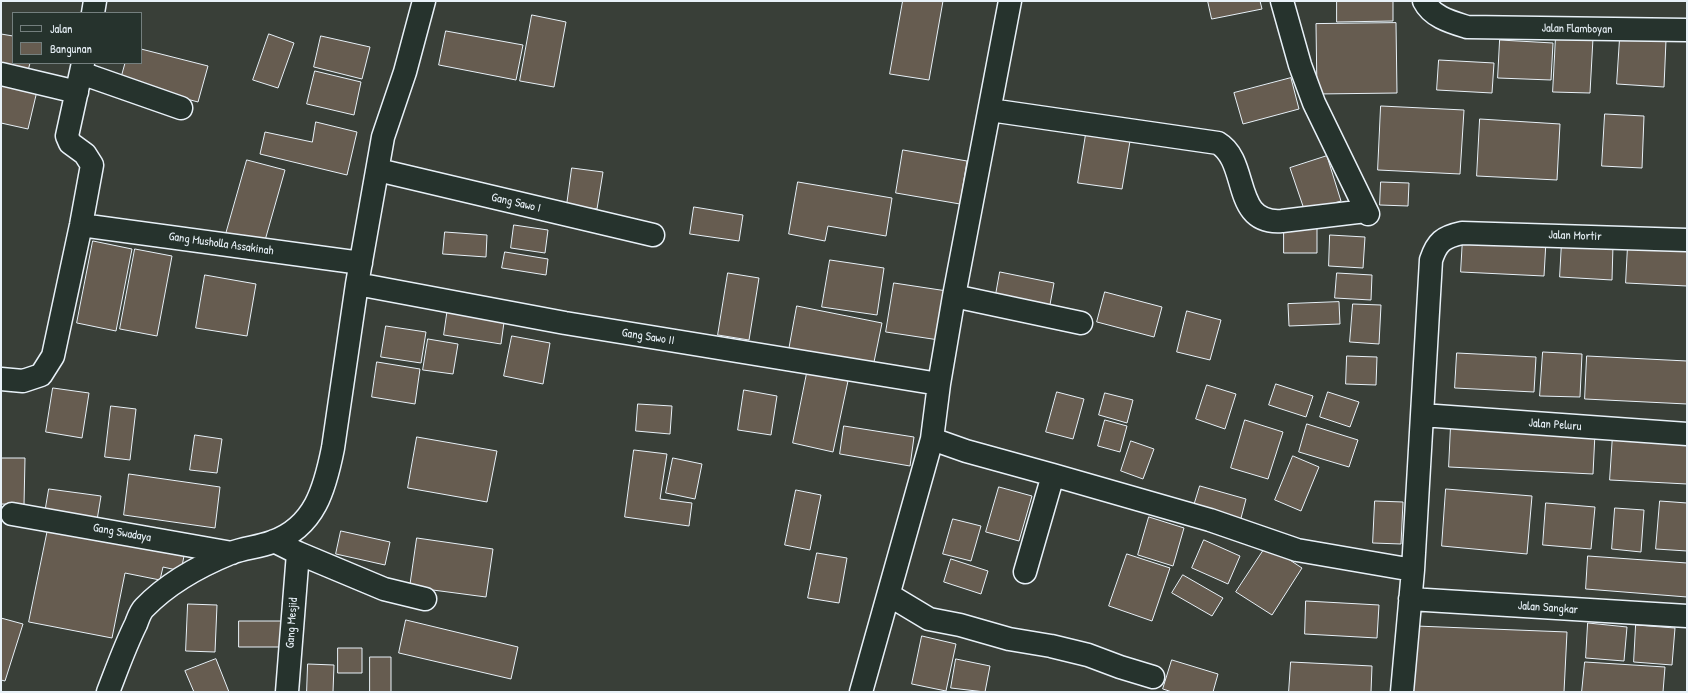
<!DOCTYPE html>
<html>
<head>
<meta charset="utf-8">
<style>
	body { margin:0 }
	#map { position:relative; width:1688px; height:693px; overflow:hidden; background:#393f38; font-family:"Patrick Hand",sans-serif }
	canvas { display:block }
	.frame { position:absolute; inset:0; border:2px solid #e8f1f8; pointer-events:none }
	.legend { position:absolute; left:12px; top:12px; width:130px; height:52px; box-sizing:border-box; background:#26332d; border:1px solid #747f7e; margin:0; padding:5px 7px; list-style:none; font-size:12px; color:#e8f1f8 }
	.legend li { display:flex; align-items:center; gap:8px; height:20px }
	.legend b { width:20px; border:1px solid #747f7e }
</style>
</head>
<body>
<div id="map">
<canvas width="1688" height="693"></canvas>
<div class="frame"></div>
<ul class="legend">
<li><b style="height:5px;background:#26332d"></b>Jalan</li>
<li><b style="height:11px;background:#665c50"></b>Bangunan</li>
</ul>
</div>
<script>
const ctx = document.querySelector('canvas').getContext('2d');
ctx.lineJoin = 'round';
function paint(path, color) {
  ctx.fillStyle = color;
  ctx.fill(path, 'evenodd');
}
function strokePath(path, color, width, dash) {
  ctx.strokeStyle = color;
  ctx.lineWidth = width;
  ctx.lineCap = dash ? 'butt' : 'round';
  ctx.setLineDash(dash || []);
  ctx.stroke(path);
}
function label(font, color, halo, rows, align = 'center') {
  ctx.font = font + ' "Patrick Hand",sans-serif';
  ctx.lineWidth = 3;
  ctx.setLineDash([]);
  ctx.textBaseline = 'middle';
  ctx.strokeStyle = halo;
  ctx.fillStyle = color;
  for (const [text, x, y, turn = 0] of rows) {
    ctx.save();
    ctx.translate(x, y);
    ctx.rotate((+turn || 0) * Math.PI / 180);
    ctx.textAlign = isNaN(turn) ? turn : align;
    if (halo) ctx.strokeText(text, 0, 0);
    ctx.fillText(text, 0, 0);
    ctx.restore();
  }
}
const building = new Path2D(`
	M903,1H943L929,80L890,74Z
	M1208,1H1260L1262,9L1212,19Z
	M1337,1H1393V21L1337,22Z
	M532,15L566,22L554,87L520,81Z
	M1396,23L1397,93L1317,94L1316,24Z
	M446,31L523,45L516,80L439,65Z
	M1,34L13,36V63H30L27,75L1,69Z
	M269,34L294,43L278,88L253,80Z
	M321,36L370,47L362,79L314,67Z
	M1556,36L1593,38L1590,93L1553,92Z
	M1620,38L1666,40L1664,87L1617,84Z
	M1500,40L1553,43L1551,80L1498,78Z
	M141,49L208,66L198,102L120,81L125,63H141Z
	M1439,60L1494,63L1492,93L1437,90Z
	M315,71L361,82L354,115L307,104Z
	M1291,78L1299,109L1243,124L1234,93Z
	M1,82L37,91L28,129L1,123Z
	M1381,106L1464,110L1460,174L1378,170Z
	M1605,114L1644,116L1642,168L1602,166Z
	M1480,119L1560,124L1557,180L1477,176Z
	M316,122L357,132L347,175L260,154L265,132L312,142Z
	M1087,128L1131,135L1122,189L1078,183Z
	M903,150L967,161L960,204L896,193Z
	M1327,156L1341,201L1305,212L1290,168Z
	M247,160L285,170L264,244L226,234Z
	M572,168L603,172L597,209L567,205Z
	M798,182L892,198L886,236L828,226L825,241L789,234Z
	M1381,182L1409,183L1408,206L1380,205Z
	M694,207L743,215L739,241L690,234Z
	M514,225L548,230L545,253L511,248Z
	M1284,228H1317V253H1284Z
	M445,232L487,235L486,257L443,254Z
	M1330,235L1365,237L1363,268L1329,266Z
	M1463,237L1546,241L1544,276L1461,272Z
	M93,241L132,249L116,331L77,323Z
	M1562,241L1613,245L1612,280L1560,277Z
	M1628,245L1687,248V286L1626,283Z
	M135,249L172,256L157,336L120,329Z
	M505,252L548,259L546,275L502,268Z
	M830,260L884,268L877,315L822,307Z
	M1000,272L1054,283L1049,310L995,300Z
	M728,273L759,278L749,340L718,335Z
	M1337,273L1372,275L1371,300L1335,298Z
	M205,275L256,284L247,336L196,328Z
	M894,283L947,291L939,340L886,332Z
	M1105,292L1162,307L1154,337L1097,322Z
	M1339,302L1340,324L1289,326L1288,304Z
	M1353,304L1381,305L1379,344L1350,342Z
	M797,306L882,323L873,367L789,350Z
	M448,307L505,315L501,344L444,335Z
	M1187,311L1221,320L1210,360L1177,352Z
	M386,326L426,332L421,363L381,357Z
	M512,336L550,343L543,384L504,376Z
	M428,339L458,344L453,374L423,370Z
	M1543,352L1582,354L1580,397L1540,396Z
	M1457,353L1536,357L1534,392L1455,388Z
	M1347,356L1377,357L1376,385L1346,384Z
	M1587,356L1687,361V404L1585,399Z
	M377,362L420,369L415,404L372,397Z
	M807,373L848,381L833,452L793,443Z
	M1276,384L1313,396L1306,417L1269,405Z
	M1207,385L1236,394L1225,429L1196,419Z
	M53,388L89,393L82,438L46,432Z
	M744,390L777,396L771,435L738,430Z
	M1057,392L1084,399L1073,439L1046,432Z
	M1328,392L1359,402L1350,427L1320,417Z
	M1105,393L1133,400L1127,423L1099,415Z
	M638,404L672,406L670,434L636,431Z
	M111,406L136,409L130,460L105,457Z
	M1105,420L1127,426L1120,452L1098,446Z
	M1245,420L1283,432L1268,479L1231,468Z
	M1307,424L1358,440L1349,467L1299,452Z
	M1451,425L1595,433L1593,474L1449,467Z
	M844,426L914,437L910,466L840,454Z
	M1613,434L1687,438V484L1610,480Z
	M195,435L222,439L217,473L190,470Z
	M417,437L497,451L487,502L408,488Z
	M1131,441L1154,449L1143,479L1121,471Z
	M634,450L667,454L660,499L692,503L689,526L625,517Z
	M1293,456L1319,467L1301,511L1275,500Z
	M1,458H25L24,505L1,504Z
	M673,458L702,464L695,499L666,493Z
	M129,474L220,487L215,528L124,515Z
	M1200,486L1246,499L1240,522L1193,509Z
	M999,487L1032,496L1019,541L986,532Z
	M49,489L101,496L97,520L45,513Z
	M1446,489L1532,496L1527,554L1442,546Z
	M796,490L821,495L810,550L785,545Z
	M1375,501L1403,502L1401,544L1373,543Z
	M1660,501L1687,503V551L1656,549Z
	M1546,503L1595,507L1591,549L1543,545Z
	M1615,508L1644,510L1641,552L1612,549Z
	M1149,517L1184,528L1173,566L1138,555Z
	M953,519L981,526L971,561L943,554Z
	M49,524L185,551L181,571L163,567L160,580L125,573L112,638L29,622Z
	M341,531L390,542L385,565L336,554Z
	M417,538L493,549L486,597L410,587Z
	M1204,540L1240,556L1228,584L1192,568Z
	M1267,545L1302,568L1272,615L1236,592Z
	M817,553L847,558L839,603L808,598Z
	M1127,554L1170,568L1152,621L1109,606Z
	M1588,556L1687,563V597L1586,589Z
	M951,559L988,571L981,594L944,582Z
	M1183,575L1223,598L1212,616L1172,593Z
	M1306,601L1379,605L1377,638L1305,634Z
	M188,604L217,605L215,652L186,651Z
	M1,618L23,624L5,681L1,680Z
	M406,620L518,647L511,679L399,653Z
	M239,621H285V647H239Z
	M1588,623L1627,627L1624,661L1586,658Z
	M1636,625L1675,628L1672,665L1634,662Z
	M1416,626L1567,632L1564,692H1413Z
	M922,636L956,644L946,691L912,684Z
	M338,648H362V673H338Z
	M370,657H391V692H370Z
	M216,659L229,692H194L185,671Z
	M956,659L990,666L985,692L951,688Z
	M1172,660L1218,674L1213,692H1172L1163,689Z
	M1291,662L1372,666L1371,692H1289Z
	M1585,662L1665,667L1663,692H1582Z
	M308,664L334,665L333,692H307Z`);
paint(building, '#665c50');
strokePath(building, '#e8f1f8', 1);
const minor = new Path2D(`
	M1282,1L1300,65L1314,103L1368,214
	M1424,1C1432,17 1451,22 1467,27L1687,30
	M93,13L95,1
	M81,73L181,108
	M1,74L77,92
	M990,110L1218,143C1250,162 1231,225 1282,221L1366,211
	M378,170L653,235
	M81,225L361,263
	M357,284L565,323L939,384
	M954,296L1081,323
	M1,379L23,381L41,375L53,356L81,225L92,165L85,154L70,143L67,136L83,63
	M1422,415L1687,434
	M932,439L966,451L1053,475L1210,520L1297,550L1413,570
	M12,514L232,553
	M274,541L298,553L384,589L425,599
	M1025,572L1053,475
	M889,595L929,619L960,625L1009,639L1051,646L1088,655L1120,667L1153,677
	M1410,599L1687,616
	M108,692C117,669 125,646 136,624C138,619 140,612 144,608C168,583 199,566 231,553C244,548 259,547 272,542C315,527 325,488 333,448L357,284L383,137L405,72L424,1
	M287,692L298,553
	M861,692L932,439L939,384L954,296L1010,1
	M1402,692L1413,570L1431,260C1437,242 1443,237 1462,233L1687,240`);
strokePath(minor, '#e8f1f8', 25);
strokePath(minor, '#26332d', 22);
label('12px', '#e8f1f8', '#26332d', [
	["Jalan Flamboyan",1577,29,1],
	["Gang Sawo I",516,203,13],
	["Jalan Mortir",1575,236,2],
	["Gang Musholla Assakinah",221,244,8],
	["Gang Sawo II",648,337,9],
	["Jalan Peluru",1555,425,4],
	["Gang Swadaya",122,533,10],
	["Jalan Sangkar",1548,608,4],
	["Gang Mesjid",292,623,-86]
]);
</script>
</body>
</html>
